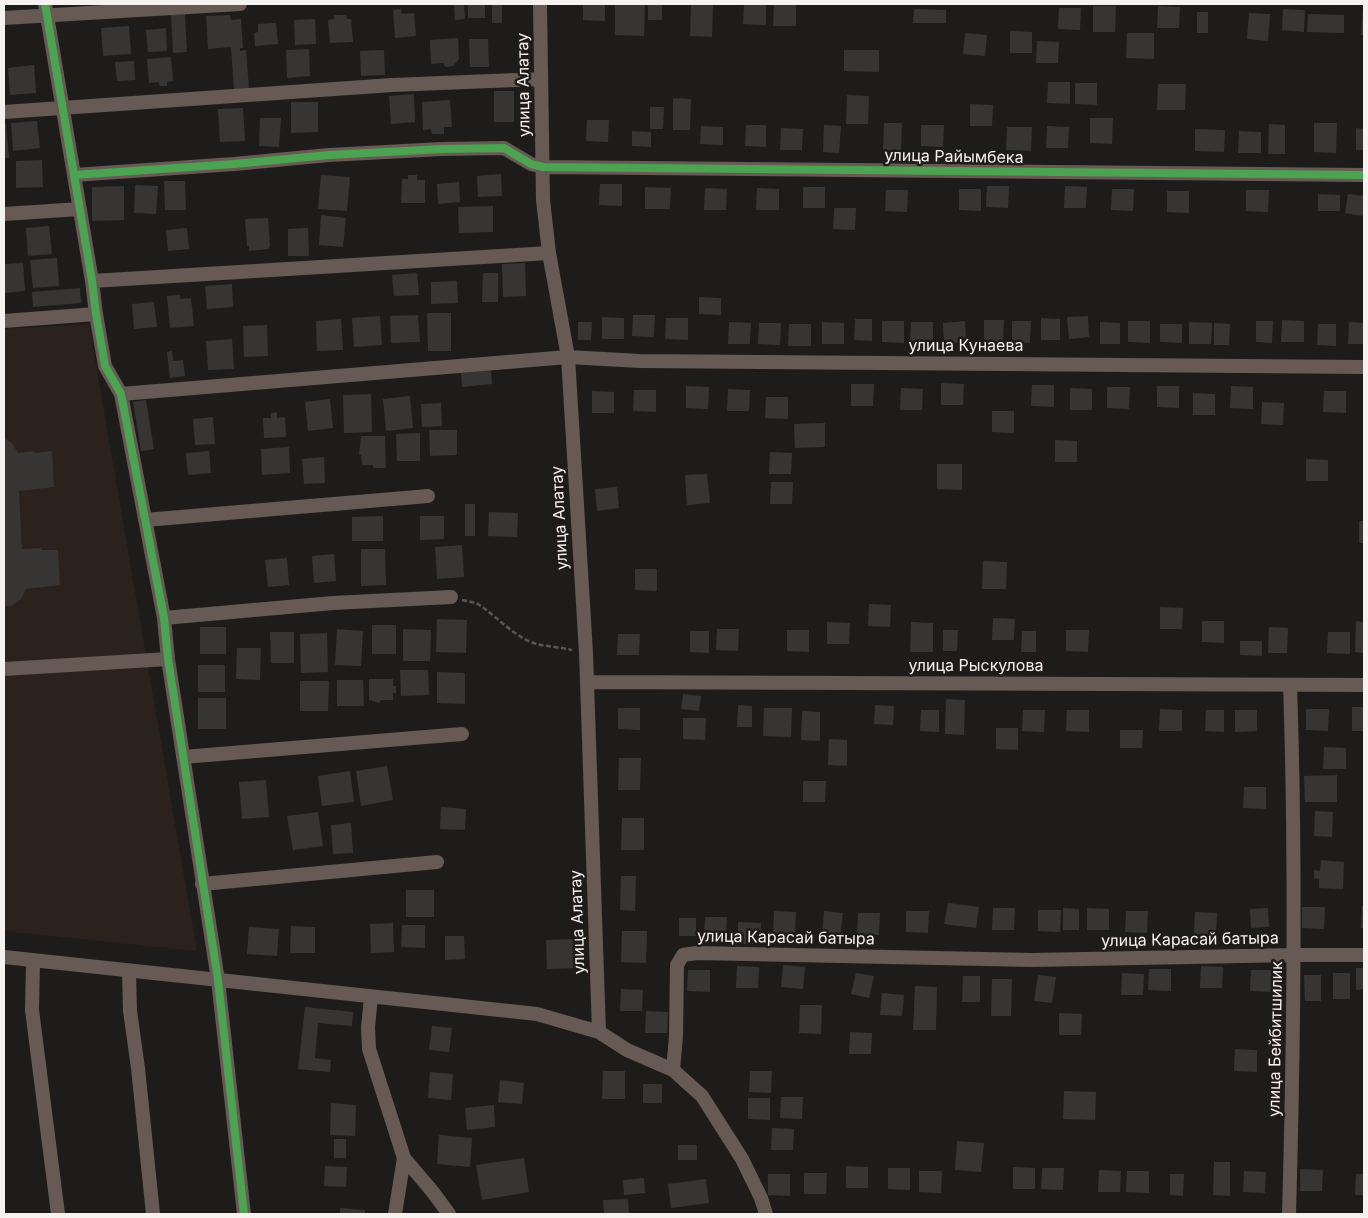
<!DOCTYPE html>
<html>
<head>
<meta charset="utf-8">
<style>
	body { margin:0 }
	#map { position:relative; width:1368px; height:1218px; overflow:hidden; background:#1e1c1a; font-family:Inter,sans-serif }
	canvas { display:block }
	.frame { position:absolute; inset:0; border:5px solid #f6f2f0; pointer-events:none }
</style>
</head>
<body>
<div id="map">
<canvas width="1368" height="1218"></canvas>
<div class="frame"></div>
</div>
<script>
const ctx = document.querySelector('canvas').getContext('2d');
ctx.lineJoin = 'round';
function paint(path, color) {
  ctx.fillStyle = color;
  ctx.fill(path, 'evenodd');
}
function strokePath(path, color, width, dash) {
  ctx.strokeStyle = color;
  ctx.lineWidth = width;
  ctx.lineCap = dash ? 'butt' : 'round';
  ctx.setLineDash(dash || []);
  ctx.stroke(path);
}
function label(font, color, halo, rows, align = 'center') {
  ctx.font = font + ' Inter,sans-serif';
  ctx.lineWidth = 5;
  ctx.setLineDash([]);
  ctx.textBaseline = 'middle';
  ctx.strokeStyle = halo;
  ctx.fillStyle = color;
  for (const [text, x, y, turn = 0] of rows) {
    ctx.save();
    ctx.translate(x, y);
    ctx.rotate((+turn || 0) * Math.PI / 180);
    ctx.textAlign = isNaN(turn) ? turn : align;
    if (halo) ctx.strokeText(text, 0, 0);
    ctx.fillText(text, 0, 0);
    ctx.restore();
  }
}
paint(new Path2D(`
	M89,324L197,951L4,931V329Z`), '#2b211d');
paint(new Path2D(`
	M454,4H464L465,19L455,20Z
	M468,4H485V18H468Z
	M492,4H502V23H492Z
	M583,4H605V21L583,20Z
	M615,4H645L644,36L615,35Z
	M691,4H713L712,37L690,36Z
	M744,4H766V25L743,24Z
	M774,4L796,5V26H773Z
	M648,5H662V20H648Z
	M1093,6H1116L1115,32H1093Z
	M1158,6L1180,7L1179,28H1157Z
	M1059,8H1081L1080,30L1058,29Z
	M401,9L402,14L414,13L416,36L395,38L393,10Z
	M914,9L946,10V23H913Z
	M1283,9L1305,10L1304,32L1282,30Z
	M1363,9H1364V35H1361Z
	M1197,12H1208V33H1197Z
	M1249,13L1270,14L1268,41L1247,39Z
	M185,14L187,52L173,53L171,15Z
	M1308,14L1344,15V33L1307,32Z
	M230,15L231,20L241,19L243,48H240V51L246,50L249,89L234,90L231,47L208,49L206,16Z
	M334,15H346L347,19H351L353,42L330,43L328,20L334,19Z
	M315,19L316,44L295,45L294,20Z
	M276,23L278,44L255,46L254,33L258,32V24Z
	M129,26L131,54L103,56L101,28Z
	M166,28L167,51L148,52L146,30Z
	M1010,31L1032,32V53H1010Z
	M965,33L987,35L985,56L963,54Z
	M1127,33H1154V59L1126,58Z
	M458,38L459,59L453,66L446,67L443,63L431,64L430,40Z
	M469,39H488L489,67H470Z
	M1037,41L1059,42L1058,63H1036Z
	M309,49L310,76L287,78L286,50Z
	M384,50L385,75L361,76L360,51Z
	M844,50H879V72L844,71Z
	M171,57L173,81L167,82V86H160L159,82L149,83L147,59Z
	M134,61L135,80L117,81L115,62Z
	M34,65L36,93L10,95L8,68Z
	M1048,82H1070V104L1047,103Z
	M1075,83H1097V105L1075,104Z
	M1158,84H1186L1185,110H1157Z
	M494,91H514V122H494Z
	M414,94L415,122L391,124L389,96Z
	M847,95L869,96L868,124H846Z
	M673,98L691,99L690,130H673Z
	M450,100L452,127H444V134H432L431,129L423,130L422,102Z
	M291,102H318V132L291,133Z
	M970,104L993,105L992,126H970Z
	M650,107H664L663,129H650Z
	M243,108L245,141L220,142L218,109Z
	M260,118H281L279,147L259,146Z
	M1090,118H1113L1112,144L1090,143Z
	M587,120H609L608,142L586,141Z
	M37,121L40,148L13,151L11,123Z
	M884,123H902L901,150H883Z
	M1314,123H1337L1336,153L1314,152Z
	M4,124H6L9,158H4Z
	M1269,124L1285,125V154H1268Z
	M746,125H766V147L745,146Z
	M824,125L841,126L839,153L823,152Z
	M921,125H944L943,147L921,146Z
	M701,126L723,127V145L700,144Z
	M1047,126L1069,127L1068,148H1046Z
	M1007,127H1032L1031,151L1006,150Z
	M781,128L803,129L802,150H780Z
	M1356,128L1364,129V150H1356Z
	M1195,129L1225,130L1224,152L1195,151Z
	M632,131L651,132V147L632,146Z
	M1239,131L1261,132V153H1238Z
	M42,160L43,187L16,188V161Z
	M501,174L502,196L478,197L477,176Z
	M321,175L350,177L347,211L318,209Z
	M408,175H417V180H425V203H401L402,179H408Z
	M164,181H185L186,210H165Z
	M459,182L460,202L438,204L437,184Z
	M600,184H622V206L599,205Z
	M135,185L158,186L156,214L134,213Z
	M124,186V220L92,221V187Z
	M987,186H1009L1008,208L986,207Z
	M1065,186L1087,187L1086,208H1064Z
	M645,187L671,188L670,209H645Z
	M803,187H825V208H803Z
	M705,188L727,189L726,210H704Z
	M757,188L779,189V210H756Z
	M959,189H981V211L959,210Z
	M1112,189H1134L1133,211L1111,210Z
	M886,190H908L907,212L885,211Z
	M1246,190H1269L1268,212L1246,211Z
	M1167,191H1189V213L1167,212Z
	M1318,194L1340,195V211H1318Z
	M1348,194L1364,196L1363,216L1345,213Z
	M493,206V232L459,233L458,207Z
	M834,208H856L855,230L833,229Z
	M321,215L346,218L343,247L319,245Z
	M268,218L270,246L268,249L249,251V246H247L245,219Z
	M49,226L52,254L28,256L26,228Z
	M187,228L189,249L168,251L166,230Z
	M308,228L309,256H288V229Z
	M57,258L59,286L33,288L30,260Z
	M23,263L25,291L4,293V264Z
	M525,263L526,296L503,297L502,264Z
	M417,273L419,295L394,296L392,275Z
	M483,273H498V302H482Z
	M457,281L458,303L431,304V282Z
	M232,284L233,307L207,309L205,286Z
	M80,288L81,303L33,307L32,292Z
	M180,295V299L191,298L194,326L170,328L167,296Z
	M699,297L721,298V315L699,314Z
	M154,302L157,327L134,329L132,304Z
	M427,313H451V351H428Z
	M418,315L420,342L391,343L390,316Z
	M633,315H655L654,337L632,336Z
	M380,316L382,345L354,347L352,318Z
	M1088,316L1089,337L1069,339L1067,317Z
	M602,317L624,318V339H602Z
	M666,318H688V340L665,339Z
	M1041,318L1060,319V340H1041Z
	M341,319L343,350L317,351L316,321Z
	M855,319H872V341L854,340Z
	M984,320H1004L1003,342H984Z
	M1282,320L1304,321V342H1281Z
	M882,321H904V343L882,342Z
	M965,321L966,342L944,344L943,323Z
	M1012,321H1031L1030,343L1012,342Z
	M1128,321H1150V343L1128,342Z
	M1256,321H1273L1272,343L1256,342Z
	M578,322H592L591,340H578Z
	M729,322L751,323L750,344H728Z
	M822,322L844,323V344H822Z
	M911,322H933V344L910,343Z
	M1100,322L1120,323V344H1100Z
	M1189,322L1212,323L1211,344H1189Z
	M1349,322L1364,323V344H1348Z
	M759,323H781L780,345L758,344Z
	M1214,323L1230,324L1229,345H1214Z
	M789,324H811V346H788Z
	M1160,324H1182V343L1160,342Z
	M1318,324H1336V346L1317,345Z
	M267,325L268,356L244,357L243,326Z
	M232,339L234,369L208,370L206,341Z
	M172,351L173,361L183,360L185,376L170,378L167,352Z
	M491,370L492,384L462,387L461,373Z
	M941,383L964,384L963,405H941Z
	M851,384H874L873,406H851Z
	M1032,385H1054V407L1031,406Z
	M686,386L709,387L708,409L686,408Z
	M1157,386H1179V408L1157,407Z
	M1231,386L1253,387V409L1230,408Z
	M1107,387H1130L1129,409L1107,408Z
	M901,388L923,389L922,410H900Z
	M1070,388L1092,389V410H1070Z
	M728,389L750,390L749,411H727Z
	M634,390H656V412L633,411Z
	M592,391L614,392V413H592Z
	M1324,391H1346V413L1323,412Z
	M1193,393L1215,394V415H1193Z
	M371,394L372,432L344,433L343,395Z
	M410,396L413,428L386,431L383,399Z
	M766,397H788V419L765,418Z
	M330,399L333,428L308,431L305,402Z
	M146,400L154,449L141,451L133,402Z
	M1262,402L1284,403L1283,425L1261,424Z
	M441,403L442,426L422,427L421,404Z
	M992,411H1014V433L992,432Z
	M277,412V418L285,417L286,437L264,438L263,418H271V413Z
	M213,417L215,444L195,445L193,419Z
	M825,423V447L795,448L794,424Z
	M429,430H457V455L430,456Z
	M420,433V461H397L396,434Z
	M361,436H385L386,468H373V465H362L361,455H359Z
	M4,438L12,443L18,453L34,451L35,453L52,451L54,487L19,491L22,549L42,548L41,550H58L60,585L26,589L21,599L11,606H4Z
	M1055,440L1077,441V462H1055Z
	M289,447L290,473L262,475L261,449Z
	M209,451L211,473L188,475L186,453Z
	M770,452L792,453L791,474H769Z
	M324,457L325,483L304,484L302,459Z
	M1306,459L1328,460V481H1306Z
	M937,464H962V490L937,489Z
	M707,474L710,503L687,505L685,475Z
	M771,482H793L792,504H770Z
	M617,487L619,508L597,511L595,489Z
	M465,504H475V536H465Z
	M489,512L518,513L517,537L488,536Z
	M383,516V541H352V517Z
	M420,516H444V539L420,540Z
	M1359,521H1364V543H1359Z
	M462,545L464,577L437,579L435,547Z
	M361,549H385L386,585L361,586Z
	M334,554L336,581L314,583L312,556Z
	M287,558L289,585L268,587L265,560Z
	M983,561L1007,562L1006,589H982Z
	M635,569H657V591L635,590Z
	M869,604L891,605L890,627L868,626Z
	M1160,607L1183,608L1182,629H1160Z
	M993,618L1015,619L1014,640H992Z
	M437,619L467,620L466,653L436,652Z
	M1202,621H1224V643L1202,642Z
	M1356,621L1364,622V653L1355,652Z
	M827,622L850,623L849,644H827Z
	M911,622L933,623V652H910Z
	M372,625H396V654H372Z
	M200,627H226V654H200Z
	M1269,627L1288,628L1287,653H1268Z
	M337,629L363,631L361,666L335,665Z
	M403,629L431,630L430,661H403Z
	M717,629H739L738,651L716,650Z
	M787,630H809V652L787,651Z
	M943,630H958L957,651H943Z
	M1066,630H1089L1088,652L1066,651Z
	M690,631H709V653L690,652Z
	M1022,631H1036V652H1021Z
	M270,632H294V663H271Z
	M1328,632H1350V654L1327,653Z
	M327,633L328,672L301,673L300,634Z
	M618,634H640L639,655H617Z
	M1240,641H1262V656L1240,655Z
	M237,648H261L260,680L236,679Z
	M198,665H225V692H198Z
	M400,670H428L429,695L401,696Z
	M437,672L465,673V704L437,703Z
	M369,679H393V686H396V693H393V700H381L379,703L369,700Z
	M337,680H363L364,706H337Z
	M300,681H329L328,711H300Z
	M683,694L701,696L699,711L681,709Z
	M198,698H226V729H198Z
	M946,699L965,700L964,735L945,734Z
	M738,705L752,706V727H737Z
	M875,705L894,706L893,725L874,724Z
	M1352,707H1364V731H1352Z
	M618,708H640V730L618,729Z
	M764,708H792L791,737L763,736Z
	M1160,709L1182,710V731H1159Z
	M1306,709H1329L1328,731L1306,730Z
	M921,710H939V732L920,731Z
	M1023,710H1045L1044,732L1022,731Z
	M1067,710H1089V732L1066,731Z
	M1206,710H1224V732L1205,731Z
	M1235,710H1257V731L1235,732Z
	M802,711L820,712V741L801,740Z
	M683,718H706L705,740L683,739Z
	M996,728H1018V750L996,749Z
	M1120,730H1143L1142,748H1120Z
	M829,739L847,740V766L828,765Z
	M1324,747L1346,748V769H1323Z
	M619,758H641L640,790H618Z
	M387,766L393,800L361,806L356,771Z
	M350,771L354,802L322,806L318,776Z
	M1337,775V802H1305L1304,776Z
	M266,780L269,817L242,819L239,782Z
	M803,781H826L825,802H803Z
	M1244,787H1266V809L1243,808Z
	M441,807L466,809L465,830L440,829Z
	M1315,811L1333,812L1332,837L1314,836Z
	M318,812L323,846L293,850L287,816Z
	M622,818H644V850H621Z
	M351,823L353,853L333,854L331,825Z
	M1321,860L1344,862L1343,889L1319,888V879L1314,878V870L1320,871Z
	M621,876H636L635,911L620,910Z
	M406,890H434V917H406Z
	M948,903L979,907L976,928L944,924Z
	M1362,906H1364V928H1361Z
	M1302,907H1325L1324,929L1302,928Z
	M993,908H1015L1014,930H992Z
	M1063,908L1079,909V930H1063Z
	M1087,908L1109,909V930H1087Z
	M1268,908L1269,927L1251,928L1250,909Z
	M1038,910H1061L1060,932L1038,931Z
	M774,911L796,912L795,933H773Z
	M824,911L843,913L840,938L822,936Z
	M906,911H929L928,933L906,932Z
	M1126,911H1148L1147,933L1125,932Z
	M1195,912L1217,913L1216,934H1194Z
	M858,913H880L879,935L857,934Z
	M705,917H727L726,939L704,938Z
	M679,918H696V936H679Z
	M738,922L761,923L760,944H738Z
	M393,923L394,952L371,953L370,924Z
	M402,925H425V948L401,947Z
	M291,926L315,927V953H290Z
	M249,927L279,929L277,956L247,954Z
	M622,931H647L646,963L621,962Z
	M445,936H464L465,959L445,960Z
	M575,939L576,968L547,969L546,940Z
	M783,965L805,967L803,989L781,987Z
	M737,966L759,967L758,988H736Z
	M1201,966L1223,967L1222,988H1200Z
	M1356,968H1364V989L1356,990Z
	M1149,969H1171V991L1148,990Z
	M688,970H710V992L687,991Z
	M1251,970H1273L1272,992L1250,991Z
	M856,973L874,976L869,998L851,994Z
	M1122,973L1144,974L1143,995H1121Z
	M1333,973H1350V999H1333Z
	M1038,975L1056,977L1052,1003L1034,1001Z
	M1304,975H1321V1001H1305Z
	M963,976H980V1002H962Z
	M992,979H1012L1011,1016H991Z
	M915,986L937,987L936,1030H913Z
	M621,989L643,990L642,1011H620Z
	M882,993L904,995L902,1016L880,1015Z
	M800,1005H822L821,1034L799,1033Z
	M305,1007L353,1012L352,1026L318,1023L315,1058L331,1060L330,1072L298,1069Z
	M646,1011L668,1012L667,1033H645Z
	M1059,1013L1082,1014L1081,1035H1059Z
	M432,1026L452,1028L449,1052L429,1050Z
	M850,1032L872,1033L871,1054H849Z
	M1235,1049L1257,1050V1072L1234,1071Z
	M603,1071H625V1099H602Z
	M750,1071H772L771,1093L749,1092Z
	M430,1072L453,1074L451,1100L428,1098Z
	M500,1080L524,1083L522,1104L498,1102Z
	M643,1084H662V1103H643Z
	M1064,1091L1096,1092L1095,1120L1063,1119Z
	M781,1097H803L802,1119L780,1118Z
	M748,1098H770V1120L748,1119Z
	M331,1103L356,1105L355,1136L330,1135Z
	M494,1105L495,1127L467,1130L465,1108Z
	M772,1128L794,1129L793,1150H771Z
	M439,1135L472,1138L470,1167L437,1164Z
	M334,1139H346V1158H334Z
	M957,1141L984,1143L981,1172L955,1170Z
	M678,1145H697V1160H678Z
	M524,1158L529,1192L482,1200L476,1165Z
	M1214,1162H1230V1196L1213,1195Z
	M325,1166L347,1167L346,1187L324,1186Z
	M846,1166L868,1167V1188H846Z
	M1013,1167L1035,1168V1189H1013Z
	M888,1168H910V1190L888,1189Z
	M1042,1168H1064L1063,1190L1041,1189Z
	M1300,1169L1323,1170L1322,1191H1300Z
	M1099,1170L1121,1171L1120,1192H1098Z
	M919,1171H942L941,1193L919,1192Z
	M1127,1171H1149V1193L1126,1192Z
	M1244,1171L1266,1172L1265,1193L1243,1192Z
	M804,1173H827L826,1194H804Z
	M768,1174H790V1196L768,1195Z
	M1170,1174H1184L1183,1196L1170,1195Z
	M1356,1174H1364V1195H1355Z
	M644,1178L645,1193L624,1195L623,1180Z
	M706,1179L709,1203L671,1208L668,1184Z
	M628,1199L629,1214H604L603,1200Z
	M340,1208L365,1210V1214H340Z`), '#373534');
strokePath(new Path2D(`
	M462,600L476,603L481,606C498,618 517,639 537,644C548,647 561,647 572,650`), '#5d5551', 2.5, [5, 2.5]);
strokePath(new Path2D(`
	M45,4L92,281L96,314L105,366L121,394L164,618L168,659L218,980L244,1214
	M540,4L543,200L549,253L568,357L586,653L599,1032
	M4,18L240,4
	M4,112L392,85L541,79
	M74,175L234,164L329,155L442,149L504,148L531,164L543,167L1364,175
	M4,214L80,209
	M92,281L549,253
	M4,321L96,314
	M121,394L568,357L640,361L1364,367
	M145,520L428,496
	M164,618L333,603L451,597
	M4,669L168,659
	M587,682L1364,685
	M183,757L462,734
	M202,884L437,862
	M4,957L537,1014L599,1032L627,1050L673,1070L702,1096L742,1159L761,1198L766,1214
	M33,961L32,1010L58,1214
	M129,971L130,1011L138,1068L153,1214
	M371,997L368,1027L369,1049L404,1158L395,1214
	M673,1070L676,1036L677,965L683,955L697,953L1032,960L1295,955H1364
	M404,1158L432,1191L449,1214
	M1289,1214C1294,1038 1296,861 1290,685`), '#675954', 14);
strokePath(new Path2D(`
	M45,4L92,281L96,314L105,366L121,394L164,618L168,659L218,980L244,1214
	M74,175L234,164L329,155L442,149L504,148L531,164L543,167L1364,175`), '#4ca352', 8);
label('16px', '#f6f2f0', '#201b18', [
	["улица Алатау",524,85,-91],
	["улица Райымбека",954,157,1],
	["улица Кунаева",966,346],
	["улица Алатау",560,518,-93],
	["улица Рыскулова",976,666],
	["улица Алатау",578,922,-92],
	["улица Карасай батыра",786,938,1],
	["улица Карасай батыра",1190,940,-1],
	["улица Бейбитшилик",1276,1039,-89]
]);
</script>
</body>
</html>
